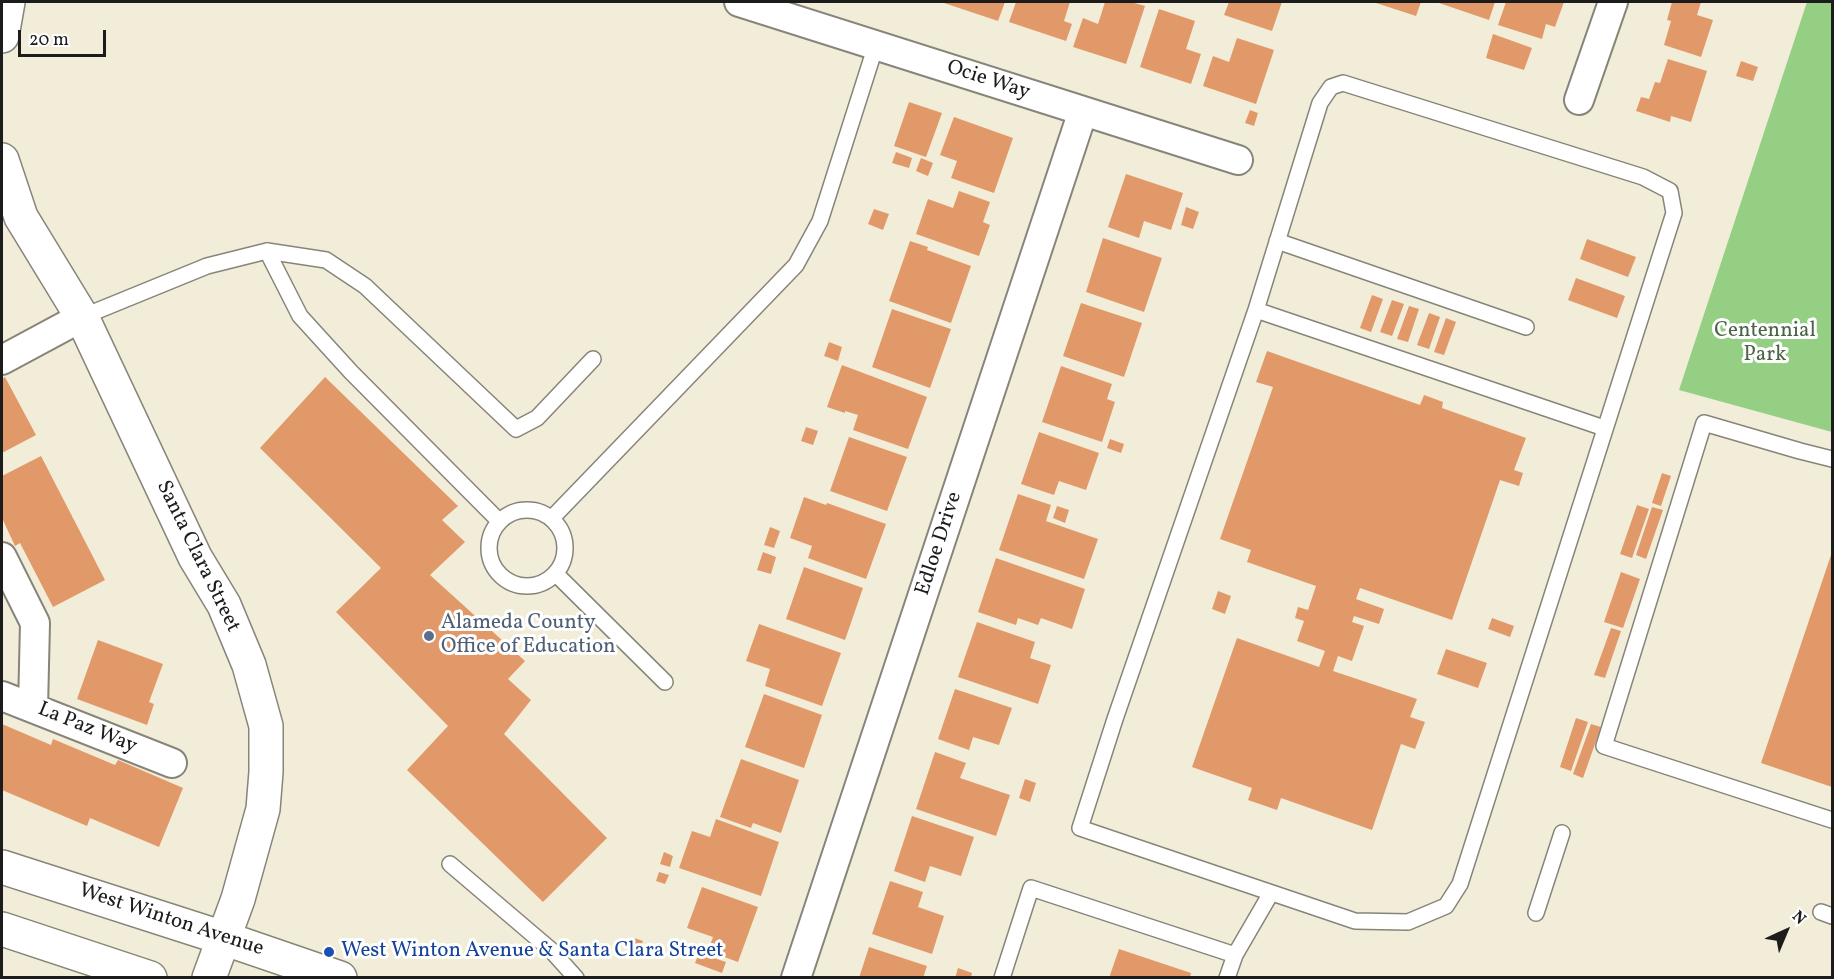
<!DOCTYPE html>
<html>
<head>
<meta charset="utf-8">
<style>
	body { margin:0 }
	#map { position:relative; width:1834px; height:979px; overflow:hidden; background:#f2edd8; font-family:Vollkorn,serif }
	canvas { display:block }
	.frame { position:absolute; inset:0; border:3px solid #1c1c1c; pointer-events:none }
	.north { position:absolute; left:1756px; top:901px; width:60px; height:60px; -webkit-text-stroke:4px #fff; paint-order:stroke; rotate:44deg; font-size:16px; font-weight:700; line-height:24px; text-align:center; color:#1c1c1c }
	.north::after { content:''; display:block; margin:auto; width:21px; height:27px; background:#1c1c1c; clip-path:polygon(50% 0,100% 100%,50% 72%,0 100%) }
	.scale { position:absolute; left:18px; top:30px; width:88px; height:27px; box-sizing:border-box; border:3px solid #1c1c1c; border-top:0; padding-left:8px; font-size:18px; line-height:21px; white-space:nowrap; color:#1c1c1c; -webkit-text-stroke:4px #fff; paint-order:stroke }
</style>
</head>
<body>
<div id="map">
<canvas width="1834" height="979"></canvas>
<div class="frame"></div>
<div class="north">N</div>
<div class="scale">20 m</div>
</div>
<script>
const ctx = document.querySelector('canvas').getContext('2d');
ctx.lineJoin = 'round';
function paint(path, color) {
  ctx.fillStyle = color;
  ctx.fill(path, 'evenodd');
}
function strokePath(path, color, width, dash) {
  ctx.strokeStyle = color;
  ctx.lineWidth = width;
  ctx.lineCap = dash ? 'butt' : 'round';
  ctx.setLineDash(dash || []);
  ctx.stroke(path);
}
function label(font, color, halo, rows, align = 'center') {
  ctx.font = font + ' Vollkorn,serif';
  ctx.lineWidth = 6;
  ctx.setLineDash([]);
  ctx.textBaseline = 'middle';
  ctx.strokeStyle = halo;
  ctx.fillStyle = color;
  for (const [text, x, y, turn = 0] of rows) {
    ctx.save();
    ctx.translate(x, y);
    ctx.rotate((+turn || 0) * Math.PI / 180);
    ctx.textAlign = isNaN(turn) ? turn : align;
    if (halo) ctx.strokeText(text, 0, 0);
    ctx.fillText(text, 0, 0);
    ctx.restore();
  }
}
paint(new Path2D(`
	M1807,2H1832V432L1679,390Z`), '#94cf84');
paint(new Path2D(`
	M941,2H1005L998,21Z
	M1016,2H1070L1064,21L1072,24L1066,41L1009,22Z
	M1105,2H1131L1145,6L1126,64L1073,47L1083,18L1098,24Z
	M1229,2H1282L1272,31L1224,15Z
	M1373,2H1421L1416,16Z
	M1436,2H1495L1489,20Z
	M1506,2H1564L1555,27L1546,24L1542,39L1498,25Z
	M1672,2H1701L1697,15L1713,20L1701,57L1664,45L1671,21L1667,20Z
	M1159,9L1195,21L1186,49L1201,54L1191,84L1140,67Z
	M1493,34L1532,48L1524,70L1486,58Z
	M1237,38L1274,50L1256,104L1203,86L1213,56L1229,62Z
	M1668,59L1707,71L1691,122L1671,116L1670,122L1636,111L1641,97L1649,99L1655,82L1660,83Z
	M1741,61L1758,67L1753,81L1736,76Z
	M909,102L942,113L926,157L894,146Z
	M1250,110L1258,113L1254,126L1245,123Z
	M954,117L1013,138L994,193L951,178L957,161L940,155Z
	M896,152L912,158L909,168L892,163Z
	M921,158L933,163L928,176L916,171Z
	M1126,174L1183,193L1171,230L1144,221L1139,238L1108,227Z
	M959,191L990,202L983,222L990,225L979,256L916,234L928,199L953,208Z
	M1186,207L1199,212L1193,229L1181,225Z
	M874,209L889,214L883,230L868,224Z
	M1103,238L1162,258L1144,312L1086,292Z
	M1587,239L1636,257L1628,277L1580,259Z
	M910,241L928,247L927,250L971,266L951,323L889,301Z
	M1576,278L1625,296L1617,318L1568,300Z
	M1372,295L1383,299L1371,332L1360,328Z
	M1392,300L1404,304L1392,336L1380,332Z
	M1081,303L1142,323L1124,377L1063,356Z
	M1409,306L1419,309L1408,342L1397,339Z
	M892,309L951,329L930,388L872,367Z
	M1429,313L1440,317L1429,349L1417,345Z
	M1446,318L1456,322L1444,355L1434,352Z
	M829,342L842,347L838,361L824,356Z
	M1267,351L1420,405L1424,395L1443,402L1442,408L1526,438L1514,470L1523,473L1519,486L1500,480L1452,620L1360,588L1356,599L1384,609L1379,624L1354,616L1352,622L1364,626L1352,661L1338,656L1333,671L1417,699L1410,717L1425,722L1415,749L1401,744L1372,830L1281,798L1277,810L1248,800L1252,788L1192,767L1237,638L1319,667L1325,651L1297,641L1304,621L1295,618L1298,607L1308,610L1316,586L1247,562L1251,550L1220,539L1273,387L1256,382Z
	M842,365L927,397L908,449L853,430L858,415L845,411V413L827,407Z
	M1061,366L1112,384L1107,399L1115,402L1102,442L1042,422Z
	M5,377L36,435L2,453V379Z
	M325,377L458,506L442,520L465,542L430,575L525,661L508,679L531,700L504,734L607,838L543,902L407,770L448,726L336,612L381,568L260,448Z
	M806,427L818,431L813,445L801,441Z
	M1039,432L1099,453L1086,490L1059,481L1054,495L1021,484Z
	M849,437L907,457L887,511L830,491Z
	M1110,439L1124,444L1121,453L1107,448Z
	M41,456L105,580L53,607L20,543L15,546L2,518V476Z
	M1662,473L1671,476L1661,506L1652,503Z
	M1018,494L1051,505L1046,521L1098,539L1084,579L999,550Z
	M804,497L826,505L827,503L886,524L866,579L808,558L812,546L790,538Z
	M1637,505L1649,509L1632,558L1620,554Z
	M1057,506L1069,510L1065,523L1053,518Z
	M1652,507L1663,510L1646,559L1636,555Z
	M770,527L780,531L774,548L764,545Z
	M763,552L776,557L771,574L757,570Z
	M1832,552V787L1761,763Z
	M996,558L1085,589L1072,629L1041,618L1038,625L1018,618L1016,625L978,612Z
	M804,567L863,588L845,640L786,619Z
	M1621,572L1640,579L1623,628L1604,622Z
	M1218,591L1231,596L1225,614L1212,609Z
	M1492,618L1514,626L1510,637L1488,629Z
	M977,622L1035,642L1030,658L1051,665L1038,704L958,677Z
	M759,624L841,653L822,706L765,686L770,669L746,661Z
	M1611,628L1621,631L1605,678L1594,675Z
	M98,640L163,664L149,702L154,704L147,725L77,699Z
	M1446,649L1487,663L1478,688L1437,674Z
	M955,689L1012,708L999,745L973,737L969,750L938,739Z
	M764,694L822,715L804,768L745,747Z
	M1576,718L1588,722L1571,771L1560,767Z
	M2,724L51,745L53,739L115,765L118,760L183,788L159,847L90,818L87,826L2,790Z
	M1591,724L1601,727L1583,778L1573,774Z
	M935,752L966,763L960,778L1010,795L996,836L916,809Z
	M741,759L799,780L781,833L753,823L751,828L720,817Z
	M1025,779L1036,783L1030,802L1019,798Z
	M912,816L974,837L961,876L930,866L925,882L894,871Z
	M716,819L779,842L761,896L679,868L692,831L710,837Z
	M664,852L673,856L670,867L660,864Z
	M659,872L669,875L665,884L656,881Z
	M890,881L923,892L918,907L944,916L932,954L872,934Z
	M702,887L758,907L738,962L708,951L713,937L687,928Z
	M634,938L643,941L638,954L630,950Z
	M869,947L927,966L923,978H859Z
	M1119,949L1191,973L1190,978H1109Z
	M699,953L726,962L722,973L695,963Z
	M958,968L972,973L971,978H955Z`), '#e29969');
const service = new Path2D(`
	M1343,83L1643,177L1670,191L1674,213L1460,884L1446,906L1408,922L1355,921L1080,828L1115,719L1256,310L1320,103L1331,87Z
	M1277,241L1526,327
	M267,251L300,316L351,372L499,521
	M1256,310L1604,428
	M82,317L207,266L267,251L326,260L365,286L516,429L537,418L593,359
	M1832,459L1800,451L1704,423L1604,746L1832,820
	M489 548a38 38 0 1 1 76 0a38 38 0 1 1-76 0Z
	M552,518L796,265L820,221L876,45
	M556,574L665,682
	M450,864L551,950L576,978
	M1821,912L1832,916
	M1536,913L1562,833
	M1235,955L1271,893
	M1002,978L1031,888L1235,955L1227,978`);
const minor = new Path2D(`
	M739,2L1238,160
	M1579,100L1613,2
	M2,360L82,317
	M2,557L35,623L33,708
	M2,696L172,763
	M796,978L1083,111`);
const secondary = new Path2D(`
	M2,36L8,2
	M2,160L21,217L82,317L195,557L224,605L249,665L266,726V772L263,809L238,899L209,978
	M2,867L223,938L340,978
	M2,929L150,978`);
strokePath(service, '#87847a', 18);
strokePath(minor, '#87847a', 32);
strokePath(secondary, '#87847a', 36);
strokePath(service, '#fff', 15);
strokePath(minor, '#fff', 28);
strokePath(secondary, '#fff', 33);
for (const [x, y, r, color] of [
	[429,636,6,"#5c6f8a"],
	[329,952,6,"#1a4fb4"]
]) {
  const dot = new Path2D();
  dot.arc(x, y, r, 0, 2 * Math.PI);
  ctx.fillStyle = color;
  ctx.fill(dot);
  strokePath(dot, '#fff', 2);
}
label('21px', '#1c1c1c', '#fff', [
	["Ocie Way",988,81,18],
	["Edloe Drive",940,544,-72],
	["Santa Clara Street",197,557,64],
	["La Paz Way",87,729,22],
	["West Winton Avenue",171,921,18]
]);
label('21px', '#4c6446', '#fff', [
	["Centennial",1765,332],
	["Park",1765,356]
]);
label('21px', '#4e5e75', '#fff', [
	["Alameda County",441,624],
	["Office of Education",441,648]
], 'left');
label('21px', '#164399', '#fff', [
	["West Winton Avenue & Santa Clara Street",341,952]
], 'left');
</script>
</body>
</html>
